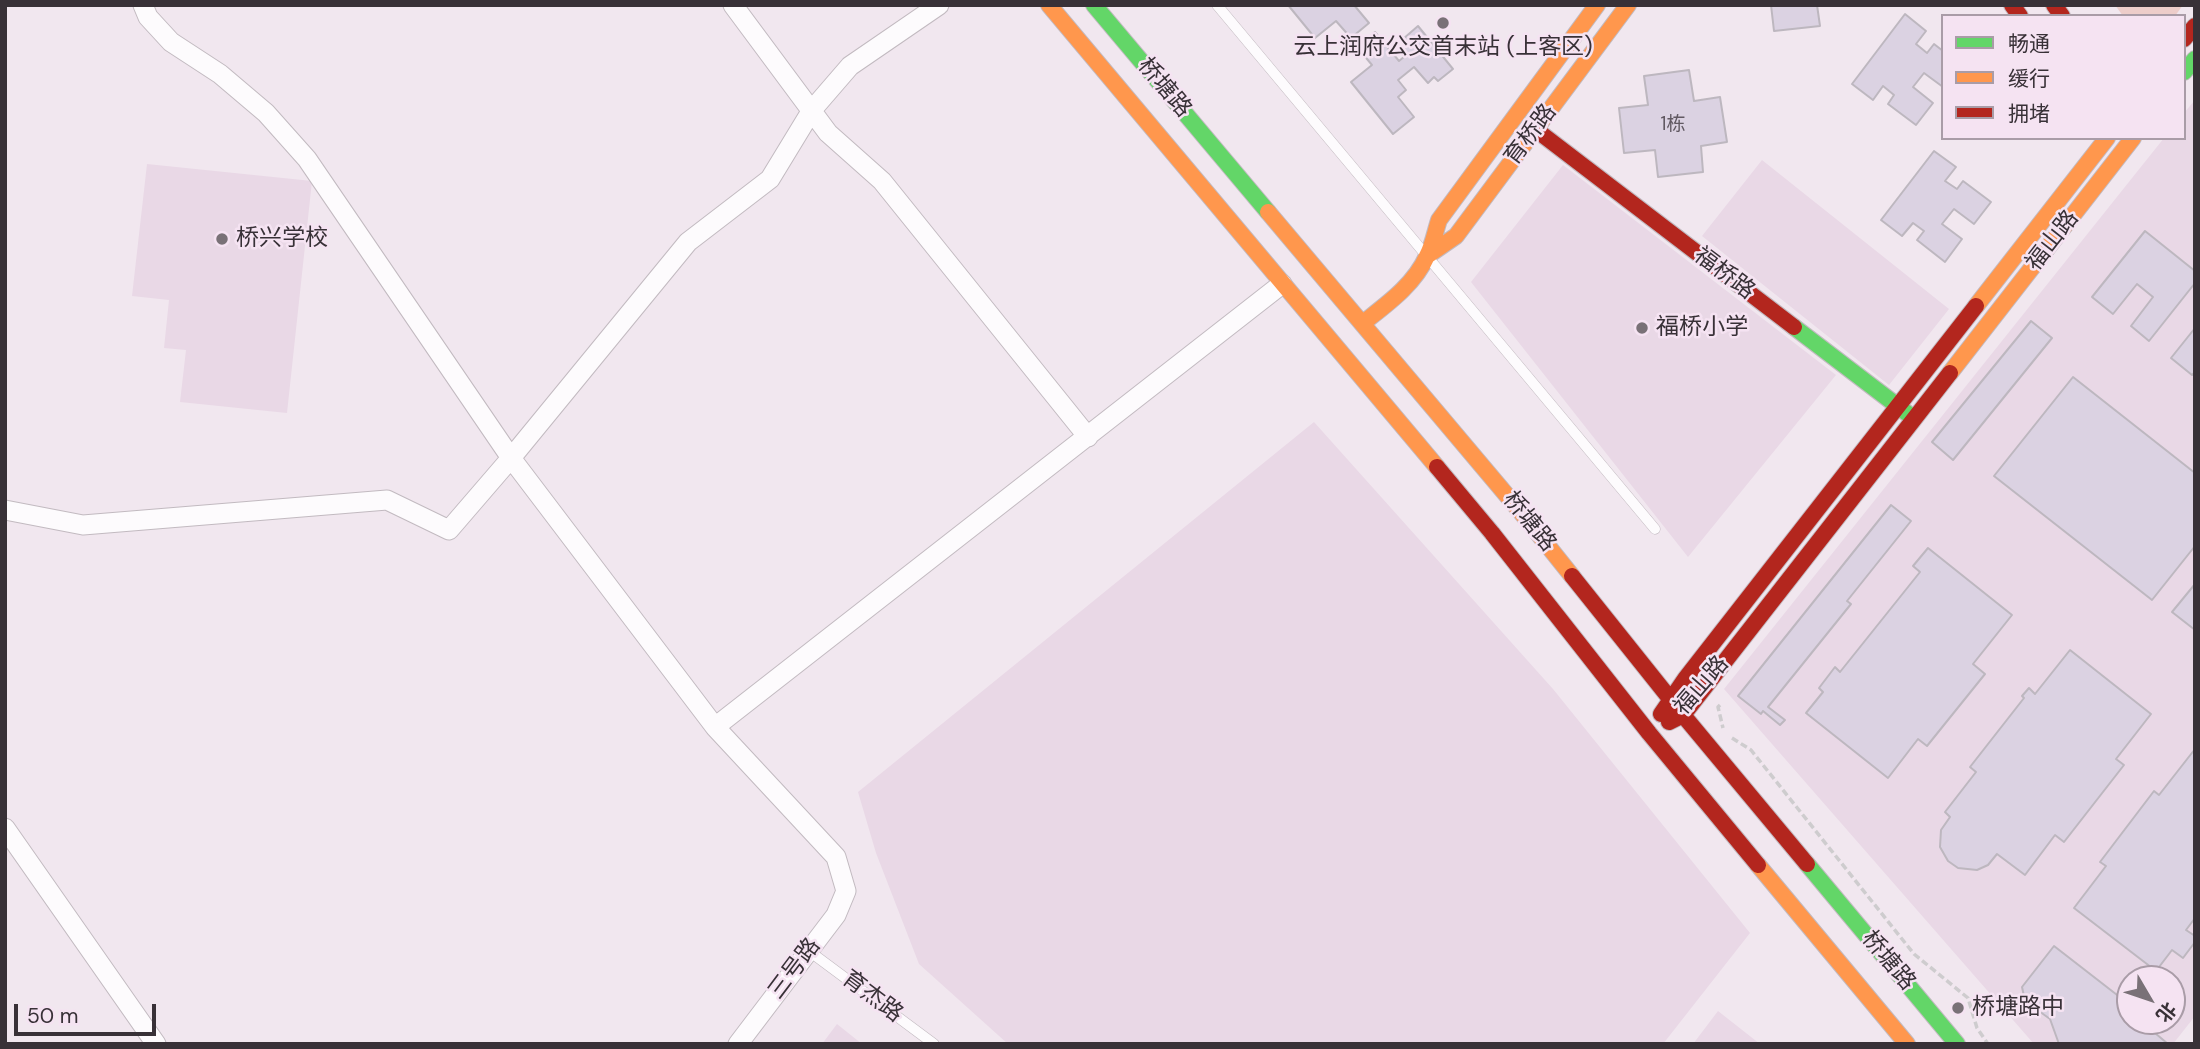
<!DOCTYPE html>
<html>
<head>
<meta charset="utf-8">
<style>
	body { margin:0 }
	#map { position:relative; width:2200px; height:1049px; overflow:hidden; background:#f1e7ef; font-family:"DM Sans","Noto Sans SC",sans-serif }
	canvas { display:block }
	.frame { position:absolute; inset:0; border:7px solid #383137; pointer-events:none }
	.legend { position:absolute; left:1941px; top:14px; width:245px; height:126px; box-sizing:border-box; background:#f5e3f2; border:2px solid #a99ca7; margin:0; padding:9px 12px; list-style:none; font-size:21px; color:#383137 }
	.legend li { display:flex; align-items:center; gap:14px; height:35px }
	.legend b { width:35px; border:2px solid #a99ca7 }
	.north { position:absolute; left:2116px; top:965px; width:70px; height:70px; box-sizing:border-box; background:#f5e3f2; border:2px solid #a99ca7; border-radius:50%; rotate:129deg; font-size:19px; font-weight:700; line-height:28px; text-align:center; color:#383137 }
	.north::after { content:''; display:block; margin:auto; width:24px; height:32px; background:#797177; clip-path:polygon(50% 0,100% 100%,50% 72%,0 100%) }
	.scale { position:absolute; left:14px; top:1004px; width:142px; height:32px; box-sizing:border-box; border:4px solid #383137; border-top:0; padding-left:9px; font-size:21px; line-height:24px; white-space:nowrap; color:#383137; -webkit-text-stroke:5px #f5e3f2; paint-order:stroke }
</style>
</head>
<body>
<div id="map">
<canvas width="2200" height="1049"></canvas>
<div class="frame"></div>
<ul class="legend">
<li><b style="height:9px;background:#63d668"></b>畅通</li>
<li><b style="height:9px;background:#ff974d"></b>缓行</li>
<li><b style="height:9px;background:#b3261e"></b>拥堵</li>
</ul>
<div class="north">北</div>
<div class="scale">50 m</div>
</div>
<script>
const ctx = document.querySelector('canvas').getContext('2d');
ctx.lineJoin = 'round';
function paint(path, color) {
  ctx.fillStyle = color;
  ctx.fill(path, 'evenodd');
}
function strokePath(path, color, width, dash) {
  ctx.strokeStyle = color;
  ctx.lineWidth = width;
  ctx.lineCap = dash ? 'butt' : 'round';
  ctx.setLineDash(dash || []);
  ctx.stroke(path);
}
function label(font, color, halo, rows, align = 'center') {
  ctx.font = font + ' "DM Sans","Noto Sans SC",sans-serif';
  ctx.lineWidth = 5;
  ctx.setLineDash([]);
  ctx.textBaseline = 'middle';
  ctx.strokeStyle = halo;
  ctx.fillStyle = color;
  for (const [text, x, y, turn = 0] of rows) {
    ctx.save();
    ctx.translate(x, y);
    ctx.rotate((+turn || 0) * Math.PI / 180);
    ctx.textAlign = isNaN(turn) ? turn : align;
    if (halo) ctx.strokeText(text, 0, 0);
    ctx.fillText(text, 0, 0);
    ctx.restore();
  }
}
paint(new Path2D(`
	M2195,100V1016L2173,1044H2034L1724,689L2164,138H2184V113ZM2130,979H2172V1021H2130Z
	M1762,160L1949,309L1889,385L1702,236Z
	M147,164L312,181L287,413L180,402L186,350L164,348L169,300L132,296Z
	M1563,165L1836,375L1688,557L1471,282Z
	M1314,422L1553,689L1750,933L1663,1044H1008L919,964L876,853L858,792Z
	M1718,1011L1760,1044H1693Z
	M837,1024L862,1044H822Z`), '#e9d8e6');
paint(new Path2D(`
	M2115,5H2183L2175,16H2123Z`), '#edcdca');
const building = new Path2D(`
	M1288,5H1354L1369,23L1351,38L1336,21L1315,38Z
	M1771,5H1817L1820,26L1774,31Z
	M1905,14L1926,31L1916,44L1927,53L1934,44L1943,51V87L1924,73L1913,87L1933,103L1916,125L1888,104L1894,95L1883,86L1873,100L1852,84Z
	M1418,26L1453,69L1438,81L1434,77L1428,83L1414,67L1398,80L1406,90L1398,97L1414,117L1393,134L1351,82L1372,65L1357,47L1375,32L1399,61L1405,56L1400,49L1406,43L1403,39Z
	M1689,70L1694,101L1720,97L1727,142L1701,146L1703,172L1658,177L1655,150L1624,153L1619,108L1648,105L1644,76Z
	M1934,151L1956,167L1945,181L1957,189L1963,181L1991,202L1974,224L1954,209L1942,224L1962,239L1945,262L1917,240L1924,231L1913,223L1902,236L1881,220Z
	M2145,231L2195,271V283L2149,341L2131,326L2153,297L2137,284L2113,314L2092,297Z
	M2031,321L2052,338L1953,460L1932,442Z
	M2195,328V372L2192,375L2171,358Z
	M2073,377L2195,473V546L2152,600L1994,476Z
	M1891,505L1911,521L1847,601L1851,604L1768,707L1785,720L1780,725L1763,711L1761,714L1738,696Z
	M1928,548L2012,615L1973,664L1985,674L1927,746L1918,739L1888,778L1806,713L1823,692L1819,688L1835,667L1840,672L1920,572L1913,566Z
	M2195,584V630L2172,612Z
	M2070,650L2151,714L2116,759L2124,765L2064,842L2055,835L2025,875L1997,854L1988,865L1977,870L1958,868L1948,861L1940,847L1941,830L1950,817L1945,812L1976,772L1970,767L2024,698L2022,696L2029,688L2035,694Z
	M2195,749V918L2186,930L2195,936V942L2183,958L2172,950L2156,971L2074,908L2106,866L2100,862L2154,791L2159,795Z
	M2054,946L2130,1005V1021H2148L2155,1033L2168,1044H2059L2050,1019L2025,1001L2022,987Z`);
paint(building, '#dbd2e2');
strokePath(building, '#bdb7bf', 2);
const lane = new Path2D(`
	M1217,5L1655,529
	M809,951L934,1044`);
const street = new Path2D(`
	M143,5L148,17L171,42L220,74L266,113L307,159L511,458L715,727L836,857L846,891L836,915L738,1044
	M733,5L828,133L882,181L1088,437
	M5,510L83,525L387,500L449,530L511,458L688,242L770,179L812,110L850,66L939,5
	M715,727L1282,284
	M5,828L156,1044`);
const fast = new Path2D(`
	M1094,5L1268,212
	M2184,72L2195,59
	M1794,327L1912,417
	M1807,864L1957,1044`);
const slow = new Path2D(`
	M1049,5L1437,467
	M1268,212L1520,511L1572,576
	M1427,256L1456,236L1628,5
	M1976,306L2107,138
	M1363,323C1387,304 1414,285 1427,256C1433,245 1435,232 1439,220L1597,5
	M1950,373L2133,138
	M1758,865L1907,1044`);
const jam = new Path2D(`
	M2012,5L2020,16
	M2054,5L2062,16
	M2184,39L2195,26
	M1535,129L1794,327
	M1437,467L1492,533L1649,733L1758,865
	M1572,576L1683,715L1807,864
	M1661,714L1685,679L1976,306
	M1669,722L1683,715L1950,373`);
strokePath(lane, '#c2bac0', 11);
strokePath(street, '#c2bac0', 21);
strokePath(fast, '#c2bac0', 18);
strokePath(slow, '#c2bac0', 18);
strokePath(jam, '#c2bac0', 18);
strokePath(new Path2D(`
	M1720,705L1718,707L1723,728
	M1732,738L1751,750L1914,954L1968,998L1977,1028L1988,1044`), '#ceccce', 3.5, [7, 3.5]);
strokePath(lane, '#fdfbfd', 10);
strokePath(street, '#fdfbfd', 19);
strokePath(fast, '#63d668', 16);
strokePath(slow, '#ff974d', 16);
strokePath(jam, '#b3261e', 16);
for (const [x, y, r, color] of [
	[1443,23,7,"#797177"],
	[222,239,7,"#797177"],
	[1642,328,7,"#797177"],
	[1958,1008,7,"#797177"]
]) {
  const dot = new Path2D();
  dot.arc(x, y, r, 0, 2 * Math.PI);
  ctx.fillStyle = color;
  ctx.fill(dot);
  strokePath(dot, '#f5e3f2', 2.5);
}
label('19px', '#615962', null, [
	["1栋",1673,125]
]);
label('23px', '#383137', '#f5e3f2', [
	["云上润府公交首末站 (上客区)",1443,48,"center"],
	["桥兴学校",236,239],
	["福桥小学",1656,328],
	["桥塘路中",1972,1008]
], 'left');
label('23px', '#383137', '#f5e3f2', [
	["桥塘路",1164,88,50],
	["育桥路",1531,135,-53],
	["福山路",2053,241,-52],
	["福桥路",1724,274,37],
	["桥塘路",1529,522,51],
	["福山路",1702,686,-49],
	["桥塘路",1888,961,50],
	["三号路",795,969,-53],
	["育杰路",872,997,37]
]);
</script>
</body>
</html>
